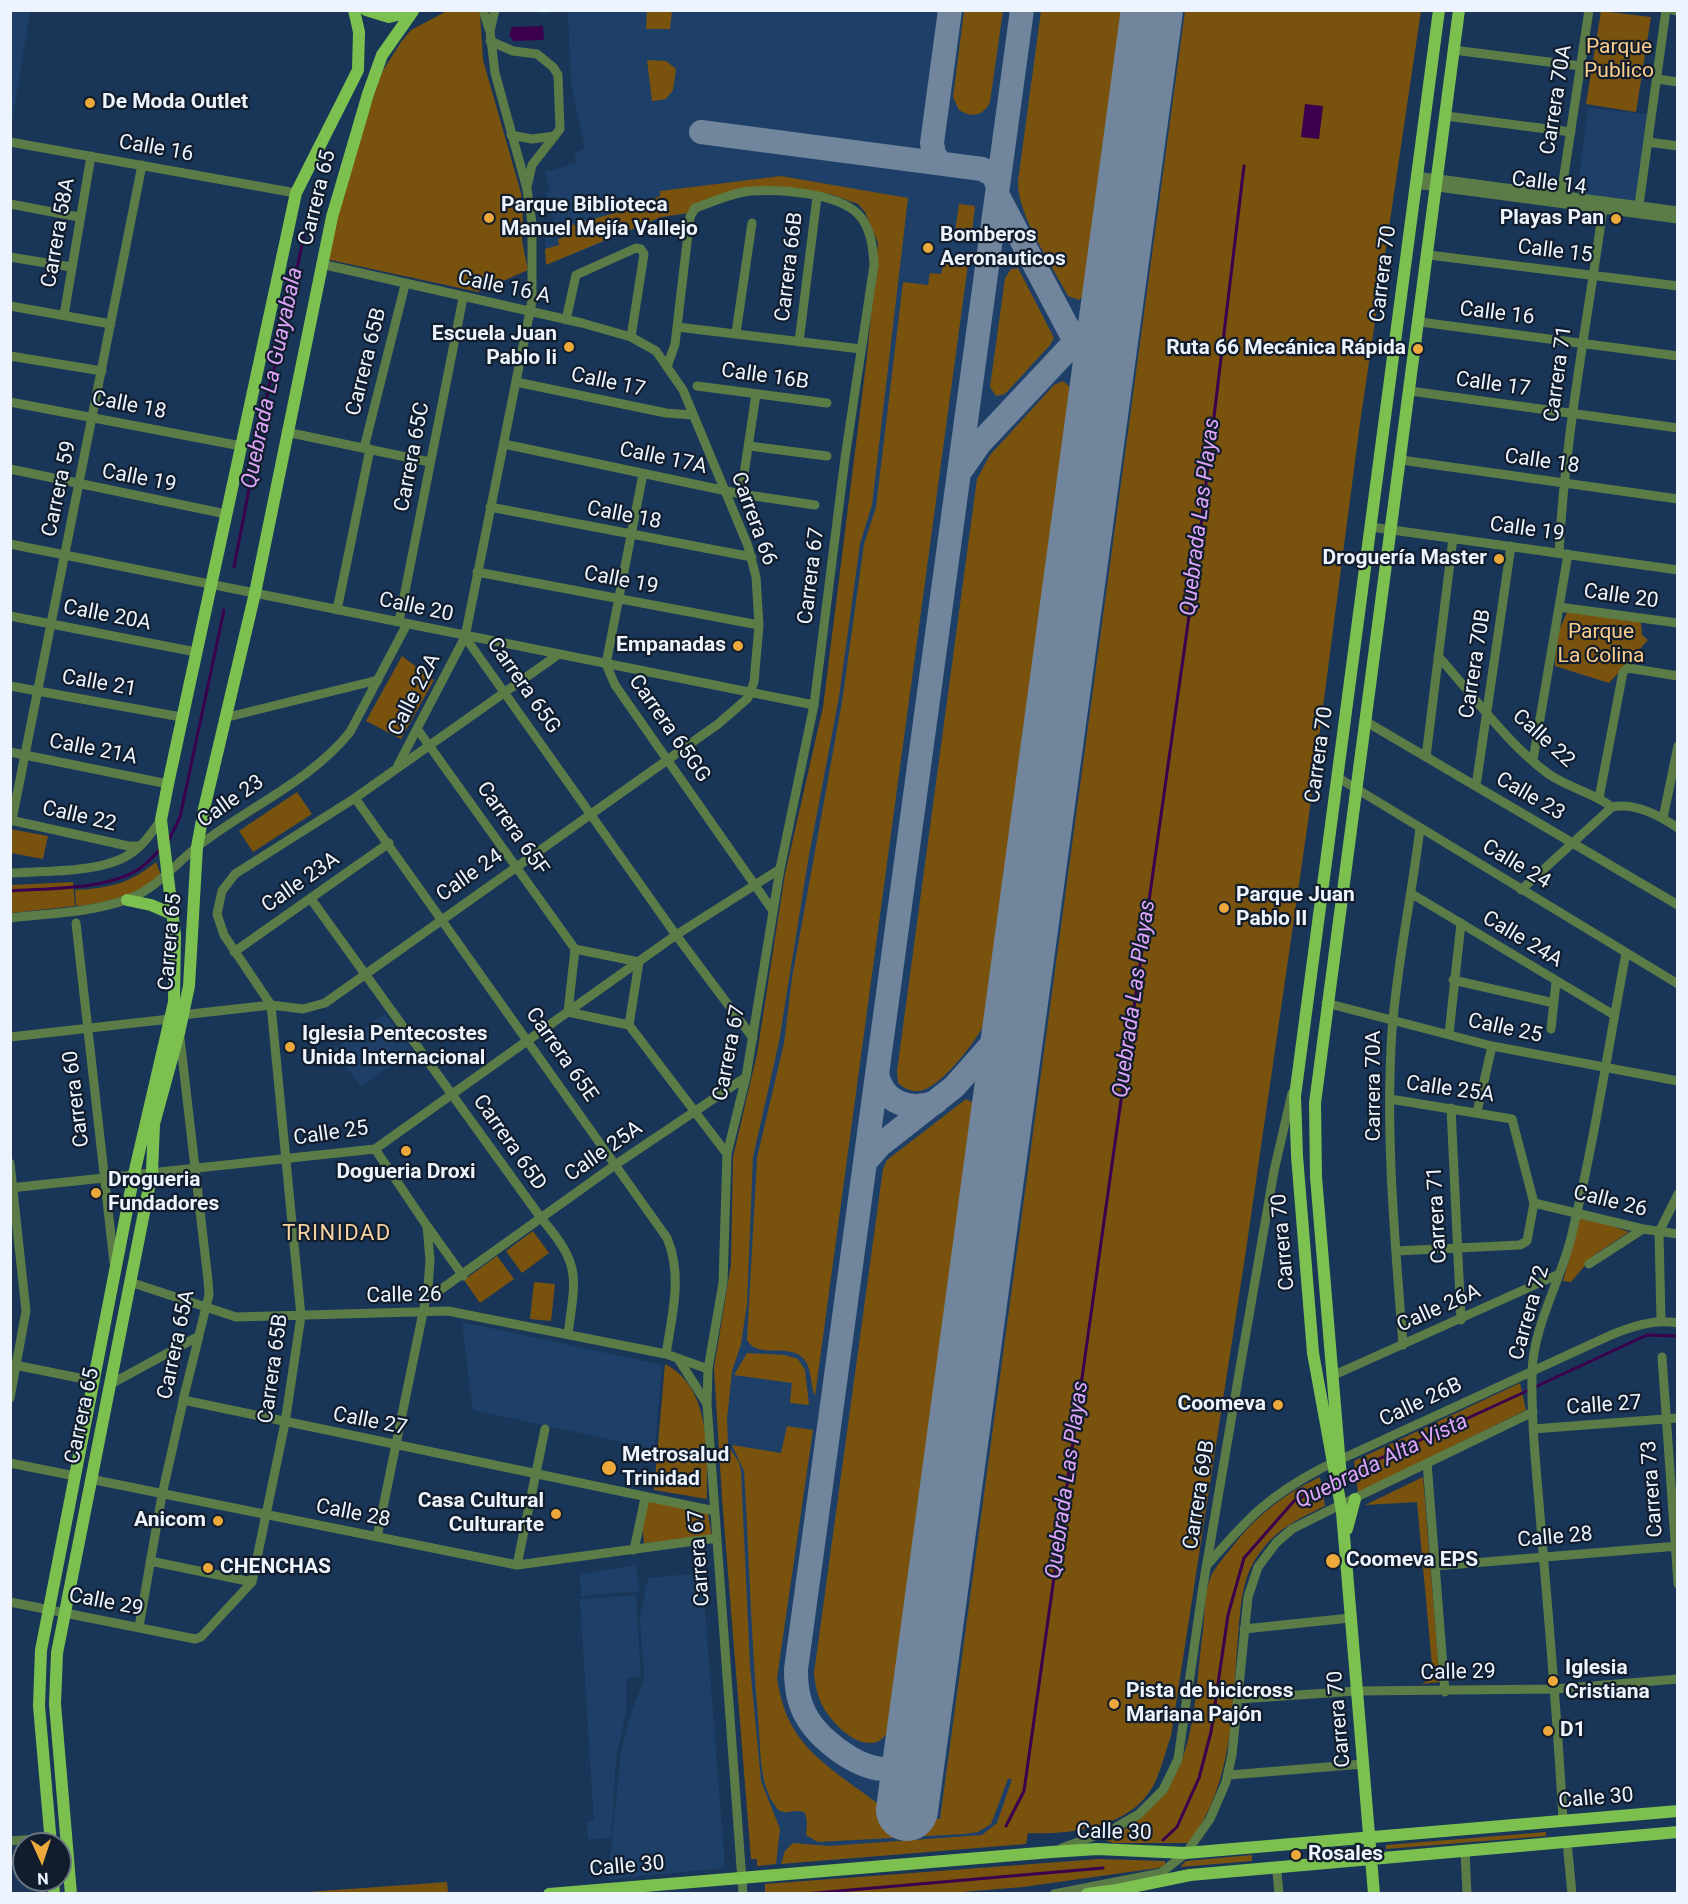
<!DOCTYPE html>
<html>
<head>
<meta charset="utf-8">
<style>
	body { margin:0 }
	#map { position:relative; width:1688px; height:1904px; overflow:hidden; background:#193659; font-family:Roboto,sans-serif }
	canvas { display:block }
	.frame { position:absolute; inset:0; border:12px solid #edf4fd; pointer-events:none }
	.north { position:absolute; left:12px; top:1832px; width:60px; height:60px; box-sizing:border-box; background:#111d2d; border:2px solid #697380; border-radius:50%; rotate:177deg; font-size:16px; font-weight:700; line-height:24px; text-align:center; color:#edf4fd }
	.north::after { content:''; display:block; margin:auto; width:21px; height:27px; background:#eda83b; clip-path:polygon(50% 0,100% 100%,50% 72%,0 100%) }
</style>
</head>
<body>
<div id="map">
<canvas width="1688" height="1904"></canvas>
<div class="frame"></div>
<div class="north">N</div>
</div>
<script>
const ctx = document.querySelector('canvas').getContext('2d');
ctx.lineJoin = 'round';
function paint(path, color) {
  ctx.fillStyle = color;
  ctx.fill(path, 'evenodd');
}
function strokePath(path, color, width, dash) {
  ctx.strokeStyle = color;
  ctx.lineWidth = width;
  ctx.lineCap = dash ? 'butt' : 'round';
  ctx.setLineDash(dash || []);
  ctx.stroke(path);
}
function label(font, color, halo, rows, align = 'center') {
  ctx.font = font + ' Roboto,sans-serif';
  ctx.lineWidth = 4.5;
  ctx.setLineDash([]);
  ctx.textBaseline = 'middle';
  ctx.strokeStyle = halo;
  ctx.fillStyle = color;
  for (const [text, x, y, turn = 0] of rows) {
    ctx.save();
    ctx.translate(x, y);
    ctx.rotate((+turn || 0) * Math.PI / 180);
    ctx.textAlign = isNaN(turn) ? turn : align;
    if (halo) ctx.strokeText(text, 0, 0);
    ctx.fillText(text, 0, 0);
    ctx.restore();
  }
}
paint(new Path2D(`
	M10,11H30L11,128H10Z
	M534,11H1273L1026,1844L757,1866L721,1403L738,1184L829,707L899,197L781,176L660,191L669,216L546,265L545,234L556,230L545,192L550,190L545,172L577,163L574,153L585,149L571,84L568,11L546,13V15Z
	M1588,108L1648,114L1636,202L1577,193Z
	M385,1014L412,1051L361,1086L334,1049Z
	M462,1322L662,1365L655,1449L473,1410Z
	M636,1565L639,1591L581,1596L580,1574Z
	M702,1573L725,1868L608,1879L621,1752L631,1713L644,1680L640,1619L648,1578Z
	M636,1595L641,1677L626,1678V1713L616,1758L611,1838L588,1839L587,1822L594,1821L580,1599Z`), '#1e4068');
paint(new Path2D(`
	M447,11H478L480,13L483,60L521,193L523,209L522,241L528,270L478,292L326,259L348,171L382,72L401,42L411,30Z
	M647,11H672L670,29H646Z
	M964,11H1003L990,102C984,116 971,118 959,110L953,97Z
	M1041,11H1122L1084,295L1079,300L1068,296C1052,265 1017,215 1018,181Z
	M1185,11H1421L1360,423L1308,822L1245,1257L1171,1736C1166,1750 1162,1766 1156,1780C1136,1827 1072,1835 1028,1833L1026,1844L781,1864L785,1851L793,1843L829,1846L982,1835L997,1823L1012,1779H1008L991,1824L978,1832L964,1834L818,1842L806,1835L807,1822L805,1813C795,1807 783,1818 776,1807C758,1783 761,1747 758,1718C751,1636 749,1553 744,1471L732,1445L781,1453L787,1426L813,1430L777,1678C785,1734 811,1755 855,1787C866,1794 877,1805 890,1810C905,1817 923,1817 940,1819Z
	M1601,11L1651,17L1636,112L1586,104Z
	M647,60L666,61L676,69L673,90L666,99L652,101Z
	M781,176L908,198L872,505L860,544L839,697L808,861L779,1042L753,1157L747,1304L741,1344L732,1371L727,1419L728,1446L739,1462L741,1471L750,1666L761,1781L780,1829L776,1864L757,1866V1859H751L722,1498L714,1368L731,1264L733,1157L757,1054L785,874L823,707L867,356L878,243L865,212L858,204L830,194L761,188L689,213L661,217L546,265L545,249L559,245L558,239L569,236L566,227L635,207L660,196V191Z
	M959,204L975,206L971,241L954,239Z
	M944,261L968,264L815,1396C810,1385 812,1368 804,1359C789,1342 758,1360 747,1340L757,1158L784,1043L792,978L842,702L864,544L876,507L903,282L928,285L930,273L941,274Z
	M1018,268L1054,338L1050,345L1005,394L996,396L990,387L1005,278L1011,269Z
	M1063,381L1069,386V401L986,1021C978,1039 940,1089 919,1091C911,1092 904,1088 898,1083L897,1071L977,479L990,455L1054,385Z
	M1569,608L1630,617L1641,623L1642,635L1648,640L1609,683L1555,666L1556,637Z
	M402,656L434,680L401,739L366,721Z
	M297,792L312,814L253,852L239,831Z
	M10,829L48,836L43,859L11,853Z
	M156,862L162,878C134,895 109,903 76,906L75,890C110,888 129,884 156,862Z
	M73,882L75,906L11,913V885Z
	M966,1099L974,1103L975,1108L895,1716C891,1725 887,1738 877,1742C856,1749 830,1721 822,1705C817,1694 815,1684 814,1673L883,1169L887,1160Z
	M1581,1215L1629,1232L1594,1255L1571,1282L1563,1281Z
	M533,1231L549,1253L522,1273L506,1251Z
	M497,1256L514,1279L480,1303L464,1280Z
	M534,1282L555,1284L551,1321L530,1319Z
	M747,1353L785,1355L798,1359L805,1370L809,1405L790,1403L792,1383L734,1375Z
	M665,1364C712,1388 707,1454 707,1499L654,1490Z
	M1520,1383L1526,1410L1358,1493L1354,1461Z
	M1320,1477L1325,1506C1302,1517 1278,1528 1262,1550C1241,1575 1241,1606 1238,1637C1232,1708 1234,1783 1189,1843H1113L1105,1840C1199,1793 1191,1722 1203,1630C1205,1613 1204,1592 1211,1576C1216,1566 1225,1556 1232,1547C1257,1515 1284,1494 1320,1477Z
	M1423,1477L1440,1682L1422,1684L1433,1676L1417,1502L1365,1505Z
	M647,1500L708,1513L712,1537L644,1543L642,1522Z
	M1546,1832V1836L1386,1849V1845Z
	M1252,1855V1861L1180,1867L1186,1861Z
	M1099,1859L1165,1861V1867L1023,1887L949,1893H765V1884Z
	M447,1882L448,1893H293Z`), '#79520e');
paint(new Path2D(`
	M543,26L544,40L513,41L509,35L512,27Z
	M1305,104L1323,106L1319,139L1301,137Z`), '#3a004e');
strokePath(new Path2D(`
	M234,567L269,386L279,352L314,189
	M167,844L180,817L224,610
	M10,891C48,888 107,890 139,869C147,864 153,856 160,850
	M1535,1387L1647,1335L1678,1336
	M1344,1475L1529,1390
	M1006,1826L1024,1791L1197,559L1244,166
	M1163,1840L1177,1827L1199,1778L1211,1732L1228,1615L1244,1558L1294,1501L1333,1481
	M804,1894L1103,1868`), '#3a004e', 3);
strokePath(new Path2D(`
	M701,132L982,169L993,175L998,186
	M941,163L934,155L932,143L950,10
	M997,194L1096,381L1099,401
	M962,469L980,443L1104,311L1113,295
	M877,1074C883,1103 910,1112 936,1102
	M866,1161L880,1145L954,1087L1015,1018
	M916,1746C913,1752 909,1760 902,1764C874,1783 822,1743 808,1719C798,1703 796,1687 796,1669L1022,10`), '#71859d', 24);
strokePath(new Path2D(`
	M907,1810L1152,10`), '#71859d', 62);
strokePath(new Path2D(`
	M483,10L489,29
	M1673,10L1678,11
	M490,41L513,51L537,54L553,67L558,75L560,129L532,165L527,187
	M1453,50L1581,66
	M1657,79L1678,82
	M1446,116L1571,132
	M511,135L532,139L555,136
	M10,142L296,193
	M1648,142L1678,146
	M1416,176L1678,211
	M1415,184L1678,219
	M1561,195L1589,10
	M10,204L79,217
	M1639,205L1666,10
	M1429,255L1678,286
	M10,257L71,267
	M10,306L111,324
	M64,315L91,156
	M566,320L576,275L636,248L641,249L644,254L631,337
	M1420,322L1678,356
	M677,327L861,349
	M736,333L752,223
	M799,342L817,197
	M10,356L102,371
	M667,367L675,344L690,217L695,208C713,202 733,192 752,191C780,189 837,193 858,214C871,227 873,248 874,265L845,458L814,705L780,869L746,1077L727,1154L723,1283L708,1369L707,1404L743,1894
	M516,382L666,413L692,415
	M697,386L827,403
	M1410,391L1678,428
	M10,402L241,446
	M286,432L430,462
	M504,444L741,494L815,505
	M749,446L827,456
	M364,448L405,285
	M1401,460L1678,499
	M10,469L226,514
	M643,474L606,664L615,685L773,911
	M741,494L756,394
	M490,507L752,557
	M1371,527L1678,570
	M10,544L814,705
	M1559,553C1565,434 1588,319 1604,201
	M477,572L759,625
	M1559,607L1678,623
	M337,610L370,449
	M10,616L196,652
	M399,622L463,298
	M465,637L676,935L753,1038
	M1438,656C1473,695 1507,744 1550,775C1570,788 1593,793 1612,807C1635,802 1659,815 1678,828
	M10,686L181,717
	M224,718L378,680
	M1365,721L1678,905
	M418,730L575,949L568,1012L629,1025L727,1154
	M10,752L168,784
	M1426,757L1453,538
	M1533,760L1568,554
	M398,765L465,637L532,301V223L527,189L495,73L490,31L495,10
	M1337,777L1678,984
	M1476,786L1511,546
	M355,798L667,1238C683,1275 672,1315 666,1354
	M1599,798L1623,672L1628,668L1678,676
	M1663,818L1678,746
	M10,820L128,846H140
	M12,820L142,165
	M10,873C44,871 102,873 130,854C143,846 152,832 161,820
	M1521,890L1612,807
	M1412,894L1614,1015
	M311,899L541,1218C581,1265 576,1275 568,1334
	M10,918C49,913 91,913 128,899C157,888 173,866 197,847C246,808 310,782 350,732L407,624
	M76,923L114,1263
	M575,949L639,962L629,1025
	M234,952L389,843
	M1453,980L1554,1003
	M1326,1003L1492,1046L1678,1081
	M182,1015L271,1005L303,1009L325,1003L718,724L748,698L754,682L759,625L756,577L748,546L683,390L656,351L631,337L582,323L321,264
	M1551,1029L1556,982
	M1449,1034L1461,923
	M10,1037L170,1019
	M180,1038L208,1280L209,1295L198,1339
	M1390,1099L1512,1119L1534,1203L1527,1241L1520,1245L1396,1251
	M1451,1108L1461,1320
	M1477,1112L1492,1046
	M375,1149L427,1226L430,1260L428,1288L377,1537
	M10,1163L26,1311L10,1398
	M10,1188L375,1149L676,935L780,869
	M1534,1203L1643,1229L1678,1234
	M428,1227L463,1276
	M1589,1264L1643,1229
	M130,1282L236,1317L448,1311L666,1354L708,1369
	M426,1300L615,1165L746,1077
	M1661,1321L1659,1232L1678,1194
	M1403,1345C1395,1241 1385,1135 1392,1031C1397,963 1412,895 1420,828
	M1662,1357L1678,1584
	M679,1360L707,1404
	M10,1364L94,1381
	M1332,1376L1559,1274
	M109,1385L199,1336L183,1400L715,1511
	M1533,1429L1678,1418
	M10,1463L75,1476
	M1427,1463L1445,1692
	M90,1479L517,1565L717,1538
	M634,1550L645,1498
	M150,1561L252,1582
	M1208,1564C1248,1518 1267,1497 1322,1468L1611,1335C1633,1326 1654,1319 1678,1323
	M517,1565L545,1429
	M1436,1566L1678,1546
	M10,1602L195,1639L201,1637L252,1582L285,1423L301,1316L271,1005L224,935L217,914L222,891L235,874L355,798L559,654
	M139,1627L162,1495L184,1397
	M1244,1629L1350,1618
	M1238,1699L1357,1691L1556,1689L1678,1679
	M1229,1775L1363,1764
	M1563,1821C1558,1723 1549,1625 1541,1527C1537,1476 1531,1424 1532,1373C1533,1327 1560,1282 1571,1238C1594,1144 1608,1048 1626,953
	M10,1841L50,1838
	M1567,1842L1572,1894
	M1062,1848L1113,1829L1139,1814L1163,1790L1178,1759L1203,1586L1241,1362L1274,1171L1292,1093
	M1465,1851L1467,1894
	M1277,1872L1279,1894
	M1054,1894L1161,1873L1186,1853L1210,1819L1226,1782L1232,1755L1248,1597L1258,1567L1276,1543L1292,1529L1328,1511L1533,1412`), '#5b7c47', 9);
strokePath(new Path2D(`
	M366,10L389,17L413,11
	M127,900L151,905L172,914
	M1341,1478L1316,1177L1315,1103L1459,10
	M1347,1529L1355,1499
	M51,1844L39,1706L41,1650L134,1174L174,1002L175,935L161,820L168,784L296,193L358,70L359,32L354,10
	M53,1880L54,1894
	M71,1894L55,1704L57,1653L152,1172L154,1124L179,1033L189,986L197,847L204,809L255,593L332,217L368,94L382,55L413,11
	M549,1894L1051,1852L1097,1849L1186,1853L1678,1811
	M1087,1894L1117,1890L1190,1875L1678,1832
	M1374,1894L1342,1512L1313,1353L1297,1156L1295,1096L1439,10`), '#7cc14f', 12);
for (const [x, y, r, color] of [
	[90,103,6,"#eda83b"],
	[489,218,6,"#eda83b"],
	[1616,219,6,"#eda83b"],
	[928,248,6,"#eda83b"],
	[569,347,6,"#eda83b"],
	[1418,349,6,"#eda83b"],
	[1499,559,6,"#eda83b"],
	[738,646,6,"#eda83b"],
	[1224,908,6,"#eda83b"],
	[290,1047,6,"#eda83b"],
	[406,1151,6,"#eda83b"],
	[96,1193,6,"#eda83b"],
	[1278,1405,6,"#eda83b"],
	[609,1468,8,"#eda83b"],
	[556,1514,6,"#eda83b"],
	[218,1521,6,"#eda83b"],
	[1333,1561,8,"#eda83b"],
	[208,1568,6,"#eda83b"],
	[1553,1681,6,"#eda83b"],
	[1114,1704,6,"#eda83b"],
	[1548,1731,6,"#eda83b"],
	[1296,1855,6,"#eda83b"]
]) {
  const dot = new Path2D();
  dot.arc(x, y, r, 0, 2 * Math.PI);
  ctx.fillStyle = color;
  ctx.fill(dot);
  strokePath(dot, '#111d2d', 2);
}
label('21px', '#fccd8c', '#111d2d', [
	["Parque",1619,48],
	["Publico",1619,72],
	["Parque",1601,633],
	["La Colina",1601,657]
]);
label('21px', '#edf4fd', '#111d2d', [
	["Carrera 70A",1557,100,-81],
	["Calle 16",156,149,10],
	["Calle 14",1549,184,7],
	["Carrera 65",318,198,-76],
	["Carrera 58A",59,233,-80],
	["Calle 15",1555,252,7],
	["Carrera 66B",790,267,-83],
	["Carrera 70",1384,274,-83],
	["Calle 16 A",504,288,12],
	["Calle 16",1497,314,7],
	["Carrera 65B",367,362,-76],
	["Carrera 71",1559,374,-82],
	["Calle 16B",765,377,8],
	["Calle 17",608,383,12],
	["Calle 17",1493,385,8],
	["Calle 18",129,406,11],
	["Carrera 65C",413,457,-79],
	["Calle 17A",663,459,12],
	["Calle 18",1542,462,8],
	["Calle 19",139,479,11],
	["Carrera 59",60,489,-78],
	["Calle 18",624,516,11],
	["Carrera 66",753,519,70],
	["Calle 19",1527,530,8],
	["Carrera 67",812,576,-83],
	["Calle 19",621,581,11],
	["Calle 20",1621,597,8],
	["Calle 20",416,608,12],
	["Calle 20A",107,616,11],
	["Carrera 70B",1476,664,-81],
	["Calle 21",99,684,10],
	["Carrera 65G",523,686,55],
	["Calle 22A",415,695,-63],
	["Carrera 65GG",669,729,55],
	["Calle 22",1543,739,42],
	["Calle 21A",93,750,11],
	["Carrera 70",1320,755,-82],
	["Calle 23",1530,797,30],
	["Calle 23",231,802,-35],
	["Calle 22",79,817,13],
	["Carrera 65F",512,829,55],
	["Calle 24",1516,865,31],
	["Calle 24",470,876,-35],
	["Calle 23A",301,883,-35],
	["Calle 24A",1522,940,31],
	["Carrera 65",171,942,-85],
	["Calle 25",1505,1029,12],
	["Carrera 67",730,1053,-79],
	["Carrera 65E",561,1055,55],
	["Carrera 70A",1375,1086,-90],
	["Calle 25A",1450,1090,8],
	["Carrera 60",77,1099,-97],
	["Calle 25",331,1134,-8],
	["Carrera 65D",509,1143,55],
	["Calle 25A",604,1152,-35],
	["Calle 26",1610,1202,14],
	["Carrera 71",1438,1215,-93],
	["Carrera 70",1284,1242,-95],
	["Calle 26",404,1296,-1],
	["Calle 26A",1439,1309,-24],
	["Carrera 72",1530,1313,-74],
	["Carrera 65A",177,1345,-78],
	["Carrera 65B",274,1369,-82],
	["Calle 26B",1421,1403,-25],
	["Calle 27",1604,1406,-4],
	["Carrera 65",83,1416,-78],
	["Calle 27",370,1422,11],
	["Carrera 73",1653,1489,-94],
	["Carrera 69B",1200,1495,-81],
	["Calle 28",353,1514,11],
	["Calle 28",1555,1538,-5],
	["Carrera 67",700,1558,-94],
	["Calle 29",106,1603,11],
	["Calle 29",1458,1673,-1],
	["Carrera 70",1340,1719,-95],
	["Calle 30",1596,1799,-5],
	["Calle 30",1114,1833,1],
	["Calle 30",627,1867,-5]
]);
label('bold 21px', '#edf4fd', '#111d2d', [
	["De Moda Outlet",102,103],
	["Parque Biblioteca",501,206],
	["Manuel Mejía Vallejo",501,230],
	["Playas Pan",1604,219,"right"],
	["Bomberos",940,236],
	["Aeronauticos",940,260],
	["Escuela Juan",557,335,"right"],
	["Pablo Ii",557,359,"right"],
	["Ruta 66 Mecánica Rápida",1406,349,"right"],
	["Droguería Master",1487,559,"right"],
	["Empanadas",726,646,"right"],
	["Parque Juan",1236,896],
	["Pablo II",1236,920],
	["Iglesia Pentecostes",302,1035],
	["Unida Internacional",302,1059],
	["Dogueria Droxi",406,1173,"center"],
	["Drogueria",108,1181],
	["Fundadores",108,1205],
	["Coomeva",1266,1405,"right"],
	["Metrosalud",622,1456],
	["Trinidad",622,1480],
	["Casa Cultural",544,1502,"right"],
	["Culturarte",544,1526,"right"],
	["Anicom",206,1521,"right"],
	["Coomeva EPS",1346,1561],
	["CHENCHAS",220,1568],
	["Iglesia",1565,1669],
	["Cristiana",1565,1693],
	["Pista de bicicross",1126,1692],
	["Mariana Pajón",1126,1716],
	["D1",1560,1731],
	["Rosales",1308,1855]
], 'left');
label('italic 22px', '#dda4f8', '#111d2d', [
	["Quebrada La Guayabala",273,378,-78],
	["Quebrada Las Playas",1201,517,-83],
	["Quebrada Las Playas",1135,999,-82],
	["Quebrada Alta Vista",1382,1462,-26],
	["Quebrada Las Playas",1068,1480,-82]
]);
ctx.letterSpacing = '1.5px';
label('22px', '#f9d39f', '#111d2d', [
	["TRINIDAD",337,1234]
]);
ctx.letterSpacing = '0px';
</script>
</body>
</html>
